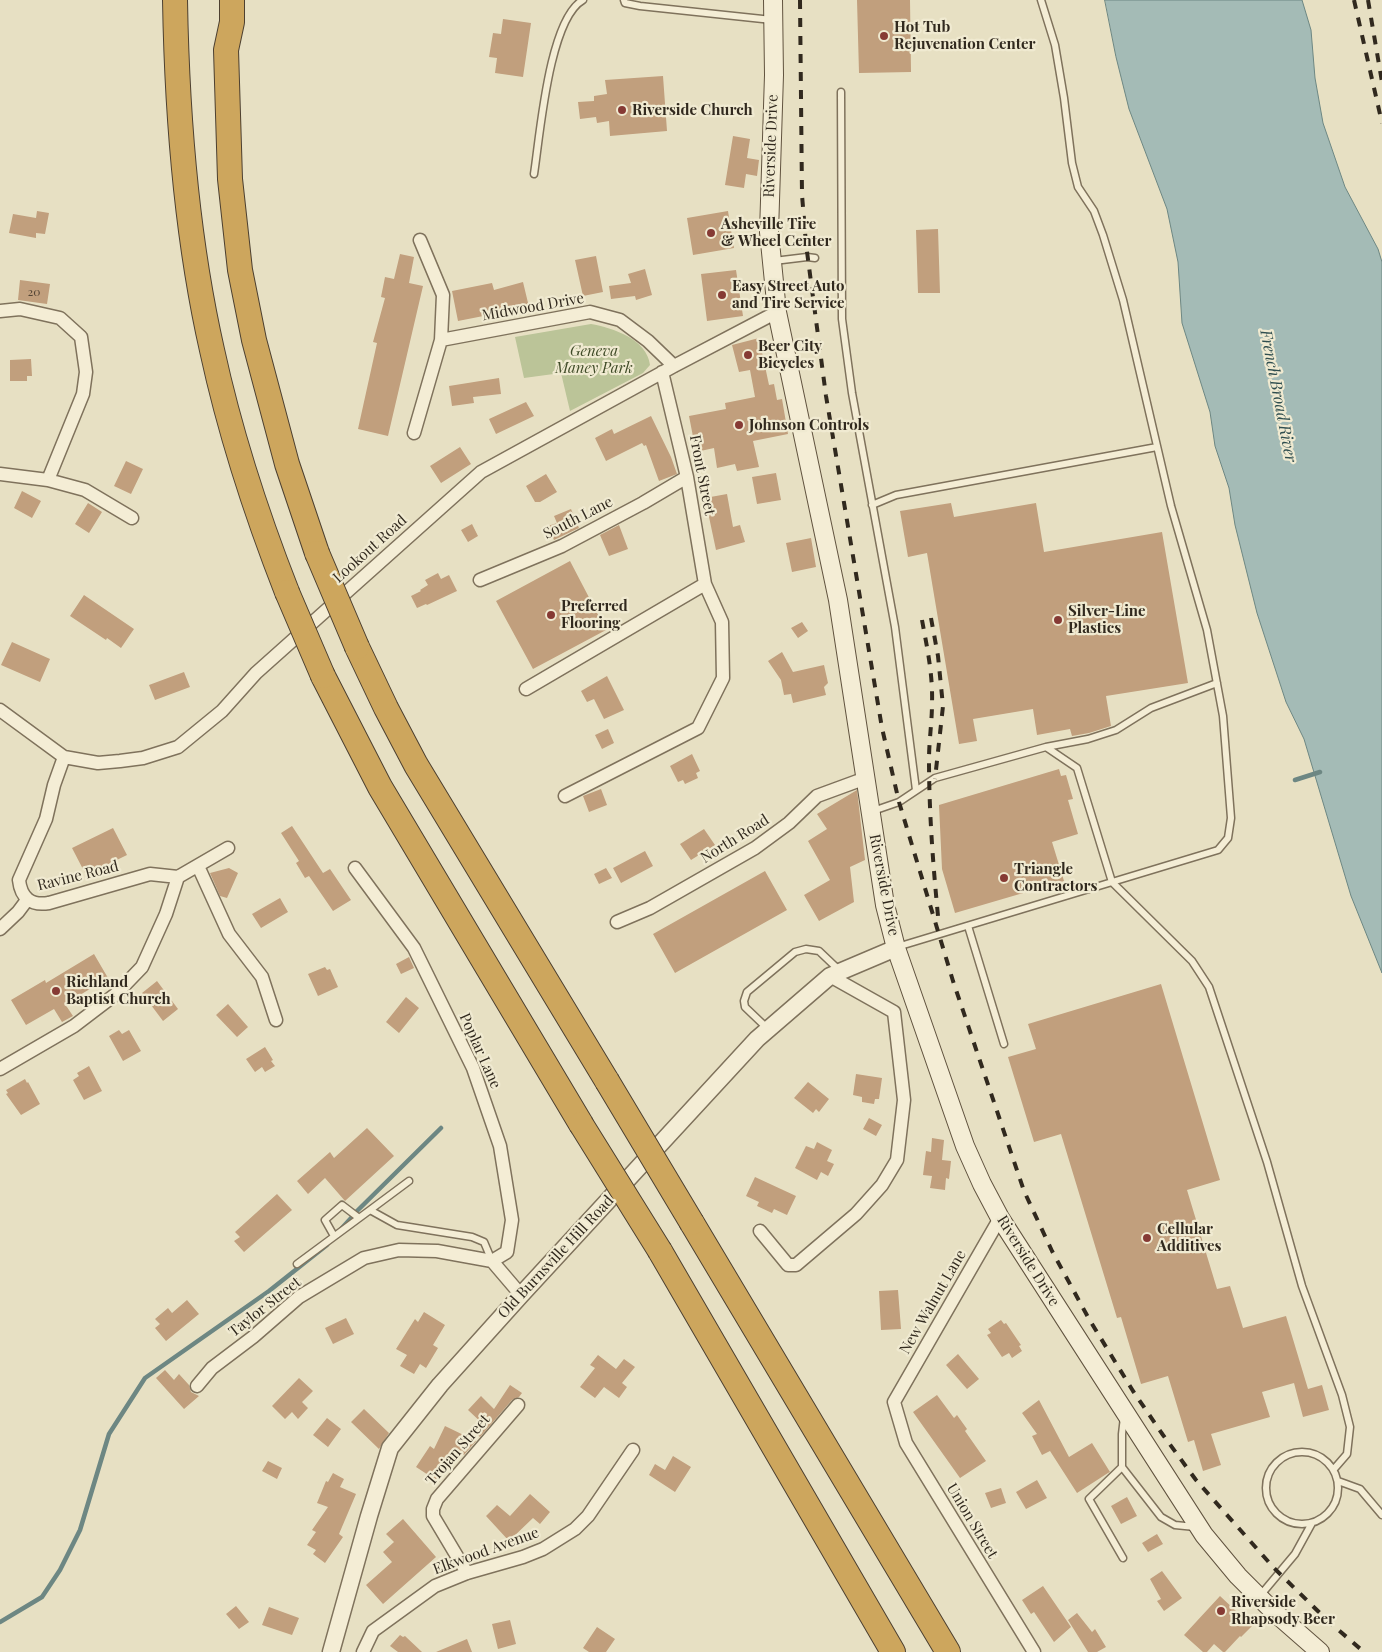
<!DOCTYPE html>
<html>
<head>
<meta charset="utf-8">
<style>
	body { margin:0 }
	canvas { display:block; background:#e7e0c3 }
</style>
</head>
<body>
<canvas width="1382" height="1652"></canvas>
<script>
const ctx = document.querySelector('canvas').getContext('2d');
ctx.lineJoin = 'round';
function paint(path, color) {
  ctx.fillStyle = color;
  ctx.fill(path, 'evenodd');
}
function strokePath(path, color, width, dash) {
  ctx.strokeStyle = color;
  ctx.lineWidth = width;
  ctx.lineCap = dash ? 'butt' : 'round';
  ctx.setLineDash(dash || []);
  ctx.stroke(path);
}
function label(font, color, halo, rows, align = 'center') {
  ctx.font = font + ' "Playfair Display",serif';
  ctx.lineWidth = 4.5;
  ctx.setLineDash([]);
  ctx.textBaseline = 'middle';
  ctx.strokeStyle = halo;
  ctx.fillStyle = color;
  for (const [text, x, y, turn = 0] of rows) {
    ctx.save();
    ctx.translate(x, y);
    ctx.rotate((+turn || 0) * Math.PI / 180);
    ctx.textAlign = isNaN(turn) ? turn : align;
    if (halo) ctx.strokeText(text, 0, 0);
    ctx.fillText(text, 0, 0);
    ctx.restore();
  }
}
paint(new Path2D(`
	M591,324C613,328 647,339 650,365L643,373L570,411L561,373L524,378L515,337Z`), '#bbc498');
const water = new Path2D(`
	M1105,0H1302L1311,30L1315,78L1323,123L1345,187L1378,249L1382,262V973L1351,896L1304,739L1286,702L1257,613L1235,525L1229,488L1215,446L1210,412L1182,323L1178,262L1167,209L1129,109L1116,57Z`);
paint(water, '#a4bbb6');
strokePath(water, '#6d8783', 1);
strokePath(new Path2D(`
	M1295,780L1320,772
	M356,1212L441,1128
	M341,1229L352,1217
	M0,1622L42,1597L60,1570L80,1530L109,1434L145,1378L269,1291L327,1245`), '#6d8783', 4.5);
paint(new Path2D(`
	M857,0H910L911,72L859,73Z
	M503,19L531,23L523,77L495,73L497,58L489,57L493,33L501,34Z
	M663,76L667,131L610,136L609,121L597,123L596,117L580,119L578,102L594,101V96L607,94L605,80Z
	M733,136L750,139L747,158L759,160L757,176L746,174L744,188L725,185Z
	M37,211L49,213L45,234L36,233V238L9,233L13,214L36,218Z
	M728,211L734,248L693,255L687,218Z
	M938,229L940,293H918L916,230Z
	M400,254L414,257L409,283L423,286L388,436L358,429L377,343L373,342L385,298L381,297L385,277L394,279Z
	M596,256L603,292L583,296L575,260Z
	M645,269L652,295L636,300L635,296L611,299L609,286L631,283L628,274Z
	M736,270L743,316L707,321L701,274Z
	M20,280L50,284L47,304L18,300Z
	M523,282L529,307L458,321L452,291L492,283L494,290Z
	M759,338L769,385L774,384L777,400L782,399L788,434L753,441L759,467L737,471L735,464L717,468L714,448L696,452L689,416L726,409L725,403L755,397L750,370L739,372L732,345Z
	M31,359L32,376H27V381H10V360Z
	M499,378L501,394L473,397L474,403L452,406L449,386Z
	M526,402L534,416L496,434L489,419Z
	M651,416L671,457L677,474L659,481L646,445L644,446L642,443L606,461L595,438L612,429L614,434Z
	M460,447L471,464L441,483L430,466Z
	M126,461L143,469L131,494L114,486Z
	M776,473L781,500L757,504L752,477Z
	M546,474L557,492L540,502H535L526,486Z
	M22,491L41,501L32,518L14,508Z
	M727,494L733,527L740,525L745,542L716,550L705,498Z
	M88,503L102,512L89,533L75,524Z
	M951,503L954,517L1036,503L1044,552L1162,532L1188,683L1106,696L1111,726L1089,733L1072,736L1070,729L1037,735L1033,709L973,719L977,741L959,744L927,553L908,557L900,511Z
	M571,509L579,528L554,540L548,526L557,523L554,516Z
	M472,524L478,536L468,542L461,530Z
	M619,525L628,549L609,556L600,535Z
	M811,538L816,567L792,572L786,543Z
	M570,561L606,630L533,669L496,601Z
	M438,573L441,579L449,575L457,591L427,605L426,604L417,608L411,596L421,591L420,590L428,585L425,580Z
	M84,595L134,629L121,648L107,638L106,640L70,616Z
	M802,622L808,631L798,638L791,628Z
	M12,642L50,659L40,682L1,665Z
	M782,652L793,672L824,665L828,683L824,687L826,695L793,703L791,694L784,695L781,680L768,661Z
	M184,672L190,687L155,700L149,685Z
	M607,676L624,710L604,719L594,699L587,702L581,691Z
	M608,729L614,743L602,749L595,735Z
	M692,754L700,771L696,773L698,778L685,784L683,780L678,782L670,766Z
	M1059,769L1061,776L1066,775L1073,799L1068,800L1078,834L1052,842L1064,881L955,913L942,869L939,805Z
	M601,789L607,805L589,812L583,796Z
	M857,790L865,860L850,867L854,902L819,921L804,895L830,880L808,841L827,829L817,814Z
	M292,826L323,873L330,869L351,900L333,911L309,876L305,878L296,863L299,861L281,833Z
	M113,828L127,855L86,875L72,848Z
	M704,829L715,845L691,860L680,844Z
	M645,851L653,866L621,883L613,868Z
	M229,868L238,873L227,898L220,896L210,873Z
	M606,868L612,878L599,884L594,874Z
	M765,871L787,910L675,973L653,934Z
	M280,898L288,912L261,928L252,914Z
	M94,954L108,978L65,1004L73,1016L62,1022L54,1009L26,1025L11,1000L45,980L46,983Z
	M409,957L414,968L401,974L396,964Z
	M325,967L327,970L330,969L338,987L318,996L308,974Z
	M157,981L178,1009L163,1021L142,993Z
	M1161,984L1220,1180L1187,1190L1217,1289L1230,1286L1243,1328L1286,1316L1308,1389L1322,1385L1329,1410L1303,1417L1294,1383L1262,1392L1270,1417L1211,1434L1221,1465L1203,1471L1194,1440L1188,1442L1168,1376L1141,1384L1121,1317L1117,1318L1061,1134L1034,1142L1008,1057L1036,1049L1028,1024Z
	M406,997L419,1008L399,1033L386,1022Z
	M228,1004L248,1027L237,1037L216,1015Z
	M119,1030L122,1034L129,1030L141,1051L123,1061L109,1036Z
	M265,1047L273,1060L271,1061L275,1066L265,1072L262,1067L255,1072L246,1059Z
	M89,1066L102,1091L84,1100L73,1080L79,1076L77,1073Z
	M856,1074L882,1078L879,1099H875L874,1104L862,1102V1097L853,1095Z
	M25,1079L27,1083L28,1082L40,1104L21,1115L6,1094L8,1093L6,1090Z
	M808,1082L829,1099L819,1112L816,1109L813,1113L794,1098Z
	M869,1118L882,1125L876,1136L863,1129Z
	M367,1128L394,1156L345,1201L325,1178L308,1194L297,1181L330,1152L334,1158Z
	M932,1138L944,1140L942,1160L951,1161L949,1179L946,1178L945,1190L930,1188L932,1176L923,1175L926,1151L931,1152Z
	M817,1142L832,1150L827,1161L834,1164L828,1176L821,1172L817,1180L795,1168L806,1146L814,1149Z
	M755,1177L796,1196L787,1215L774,1209L772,1213L757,1206L759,1202L746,1196Z
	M277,1194L292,1210L244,1252L234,1241L240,1237L235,1232Z
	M898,1290L901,1329L881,1330L879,1291Z
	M187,1300L199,1314L166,1341L155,1328L160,1324L155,1319L168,1308L172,1313Z
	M424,1312L445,1325L433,1345L438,1348L426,1368L420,1364L414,1374L400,1366L407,1355L396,1349L415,1319L418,1322Z
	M346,1318L354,1334L333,1344L325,1328Z
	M1001,1320L1004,1324L1006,1323L1021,1345L1019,1346L1022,1351L1012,1358L1009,1353L1002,1357L987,1335L991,1333L988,1329Z
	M958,1354L979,1379L967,1389L946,1365Z
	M598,1355L616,1369L624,1359L635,1367L622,1383L627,1387L619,1398L604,1387L595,1398L580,1387L595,1368L590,1365Z
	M165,1370L174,1380L179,1374L189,1385L191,1392L199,1396L184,1409L156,1378Z
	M299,1378L313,1391L302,1402L308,1408L298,1419L292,1412L285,1419L272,1406Z
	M510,1385L522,1393L519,1397L512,1400L480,1437L477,1434L484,1425L468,1410L481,1396L494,1409Z
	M937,1395L954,1418L957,1415L967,1429L965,1431L986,1461L960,1478L913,1412Z
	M1039,1400L1069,1457L1092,1443L1110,1472L1108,1473L1077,1493L1050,1451L1042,1455L1032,1436L1037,1434L1022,1413Z
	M364,1409L389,1433L379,1449L351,1422Z
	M327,1418L341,1429L328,1447L313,1435Z
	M445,1426L476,1441L464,1455L459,1451L439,1482L416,1467L430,1446L434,1449Z
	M673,1456L691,1467L675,1492L649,1475L655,1464L665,1470Z
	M268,1461L282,1468L277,1479L262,1471Z
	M333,1473L344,1479L340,1487L356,1494L339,1534L343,1537L325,1563L313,1554L316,1550L307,1545L316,1532L312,1530L328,1507L317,1503L326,1481L328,1482Z
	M1037,1480L1047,1498L1026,1509L1016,1492Z
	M1001,1488L1006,1503L991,1508L985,1493Z
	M530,1494L550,1512L540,1524L533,1518L509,1541L486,1516L497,1505L510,1516Z
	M1127,1497L1137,1516L1121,1524L1111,1506Z
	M403,1519L436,1557L383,1604L366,1585L392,1562L383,1552L394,1542L386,1534Z
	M1157,1534L1163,1544L1148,1552L1142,1543Z
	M1162,1571L1182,1598L1164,1611L1157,1601L1161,1599L1150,1579Z
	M1043,1586L1071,1627L1054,1642L1034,1612L1031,1614L1022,1600Z
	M1220,1596L1252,1626L1241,1637L1240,1636L1225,1652H1223L1214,1644L1207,1652H1203L1184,1635Z
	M236,1606L249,1622L239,1629L226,1614Z
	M269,1607L299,1618L292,1635L262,1625Z
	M1077,1613L1092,1632L1095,1629L1106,1647L1097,1652H1088L1068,1620Z
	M510,1620L516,1644L498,1649L492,1624Z
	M597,1627L615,1639L606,1652H589L583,1648Z
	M400,1635L403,1637L405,1636L422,1652H398L390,1646Z
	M467,1639L472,1652H436Z`), '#c19f7d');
const service = new Path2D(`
	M624,0L625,3L640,6L772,20
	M841,92L842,319L852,393L895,627L916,790
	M534,174C540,135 549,19 583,0
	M774,261L807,257L815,258
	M872,505L896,495L1157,447
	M1046,747L1088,739L1116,730L1151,708L1217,683
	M873,811L899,802L935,778L1046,747L1077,768L1112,882L1192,961L1209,987L1267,1162L1302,1286L1342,1395L1350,1427L1347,1454L1334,1469
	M968,926L1004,1044
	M897,947L1218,850L1228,838L1231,818L1223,716L1207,630L1171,506L1123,300L1103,235L1094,211L1078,187L1072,163L1064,98L1055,45L1041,0
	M768,1029L745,1007L744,1001L747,992L795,952L806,949L819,951L840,971
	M409,1181L370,1210L397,1225L472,1237L484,1242L492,1261
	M334,1236L325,1220L342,1205L359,1218
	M297,1264L370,1210
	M1124,1417L1122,1434V1467L1161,1517L1175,1525L1195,1527
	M1266 1488a36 36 0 1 1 72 0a36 36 0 1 1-72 0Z
	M1122,1467L1089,1499L1123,1558
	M1338,1481L1360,1489L1382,1515
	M1259,1597L1295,1554L1312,1523`);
const minor = new Path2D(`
	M0,311L20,309L60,318L81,337L86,372L83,394L48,480
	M441,340L590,312L620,320L648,341L674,366
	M414,433L441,340L443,295L420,240
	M0,474L48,480L85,490L132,518
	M480,580L562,546L643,503L687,477
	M526,689L705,584
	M0,710L64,757L98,763L120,761L143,758L178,747L222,711L256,673L481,472L674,366L777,312
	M64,757L54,785L46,819L19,880C21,898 31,906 49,903L150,874L178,877
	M565,796L698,728L723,678L722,622L705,584L687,477L662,372
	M198,866L229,934L262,977L276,1020
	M355,868L414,948L473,1068L500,1146L512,1220L507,1252L492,1261
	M617,922L650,908L755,848L789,823L817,796L866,778
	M0,929L18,912L27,900
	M0,1069L74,1026L116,994L142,967L166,914L178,877L228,848
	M1000,1218L894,1402L906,1443L1034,1652
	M760,1231L788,1265H796L856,1214L882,1185L897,1160L904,1100L894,1012L830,976
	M197,1386L212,1368L253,1337L299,1297L364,1258L399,1250L437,1251L492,1261L521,1295
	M467,1573L433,1516V1509L437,1499L518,1405
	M363,1652L373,1631L435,1586L467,1573L523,1557L543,1549L575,1529L588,1516L633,1450`);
const tertiary = new Path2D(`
	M331,1652L369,1516L390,1448L440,1385L521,1295L757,1039L830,976L896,948`);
const secondary = new Path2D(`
	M773,0L774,75L769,232L777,312L838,600L885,905L896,948L965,1146L982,1184L1000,1218L1204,1535L1238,1576L1272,1610L1320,1652`);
const motorway = new Path2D(`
	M175,0C177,117 186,235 212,350C230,433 256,513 287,592
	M232,0V22L226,50L230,179L240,270L254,340L287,464L317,553
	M357,647L386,708L416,765L607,1081
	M323,676L380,787L581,1124
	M692,1223L948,1652
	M660,1251L893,1652`);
strokePath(service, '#7f725c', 9);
strokePath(minor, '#7f725c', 15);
strokePath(tertiary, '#7f725c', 19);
strokePath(secondary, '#61533f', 20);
strokePath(motorway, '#4d4030', 26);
strokePath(service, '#f4edd5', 6);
strokePath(minor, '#f4edd5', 12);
strokePath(tertiary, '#f4edd5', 16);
strokePath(secondary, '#f4edd5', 18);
strokePath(motorway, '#cda65d', 24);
strokePath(new Path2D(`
	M800,0L802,195L806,244L826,396L882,728L899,802L953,981L1024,1191L1052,1251L1089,1319L1133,1391L1163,1435L1196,1480L1274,1568L1328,1621L1364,1652
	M1354,0L1382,123
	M1368,0L1382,82
	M931,618L938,656L943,706L935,779
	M922,620C927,647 933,675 932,703C932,722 929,741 929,760C929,812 933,864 938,916`), '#31291e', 4, [9, 9]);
const motorwayBridge = new Path2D(`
	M317,553L357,647
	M287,592L323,676
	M607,1081L692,1223
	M581,1124L660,1251`);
strokePath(motorwayBridge, '#4d4030', 26, []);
strokePath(motorwayBridge, '#cda65d', 24);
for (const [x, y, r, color] of [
	[884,36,5,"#863a34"],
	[622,110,5,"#863a34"],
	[711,233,5,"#863a34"],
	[722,295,5,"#863a34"],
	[748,355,5,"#863a34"],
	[739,425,5,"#863a34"],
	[551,615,5,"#863a34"],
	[1058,620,5,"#863a34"],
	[1004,878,5,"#863a34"],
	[56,991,5,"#863a34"],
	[1147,1238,5,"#863a34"],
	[1221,1611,5,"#863a34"]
]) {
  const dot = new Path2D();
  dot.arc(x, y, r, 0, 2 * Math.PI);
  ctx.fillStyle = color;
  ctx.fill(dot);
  strokePath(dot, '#f0ead1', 2);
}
label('12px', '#554636', null, [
	["20",34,292]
]);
label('bold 15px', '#31291e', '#f0ead1', [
	["Hot Tub",894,27],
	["Rejuvenation Center",894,44],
	["Riverside Church",632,110],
	["Asheville Tire",721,224],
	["& Wheel Center",721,241],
	["Easy Street Auto",732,286],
	["and Tire Service",732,303],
	["Beer City",758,346],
	["Bicycles",758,363],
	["Johnson Controls",749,425],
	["Preferred",561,606],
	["Flooring",561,623],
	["Silver-Line",1068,611],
	["Plastics",1068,628],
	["Triangle",1014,869],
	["Contractors",1014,886],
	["Richland",66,982],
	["Baptist Church",66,999],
	["Cellular",1157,1229],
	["Additives",1157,1246],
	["Riverside",1231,1602],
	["Rhapsody Beer",1231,1619]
], 'left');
label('15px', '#31291e', '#f0ead1', [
	["Riverside Drive",771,146,-88],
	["Midwood Drive",533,307,-10],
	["Front Street",702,475,79],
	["South Lane",578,518,-27],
	["Lookout Road",370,549,-42],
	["North Road",735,839,-32],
	["Ravine Road",78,876,-14],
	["Riverside Drive",884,885,79],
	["Poplar Lane",480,1051,66],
	["Old Burnsville Hill Road",556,1257,-47],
	["Riverside Drive",1028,1261,58],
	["New Walnut Lane",933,1302,-60],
	["Taylor Street",265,1307,-38],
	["Trojan Street",458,1450,-49],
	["Union Street",972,1521,59],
	["Elkwood Avenue",486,1551,-20]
]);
label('italic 15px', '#3f4b27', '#f0ead1', [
	["Geneva",594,351],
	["Maney Park",594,368]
]);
label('italic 16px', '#2f4e4f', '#f0ead1', [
	["French Broad River",1278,396,79]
]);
</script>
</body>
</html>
